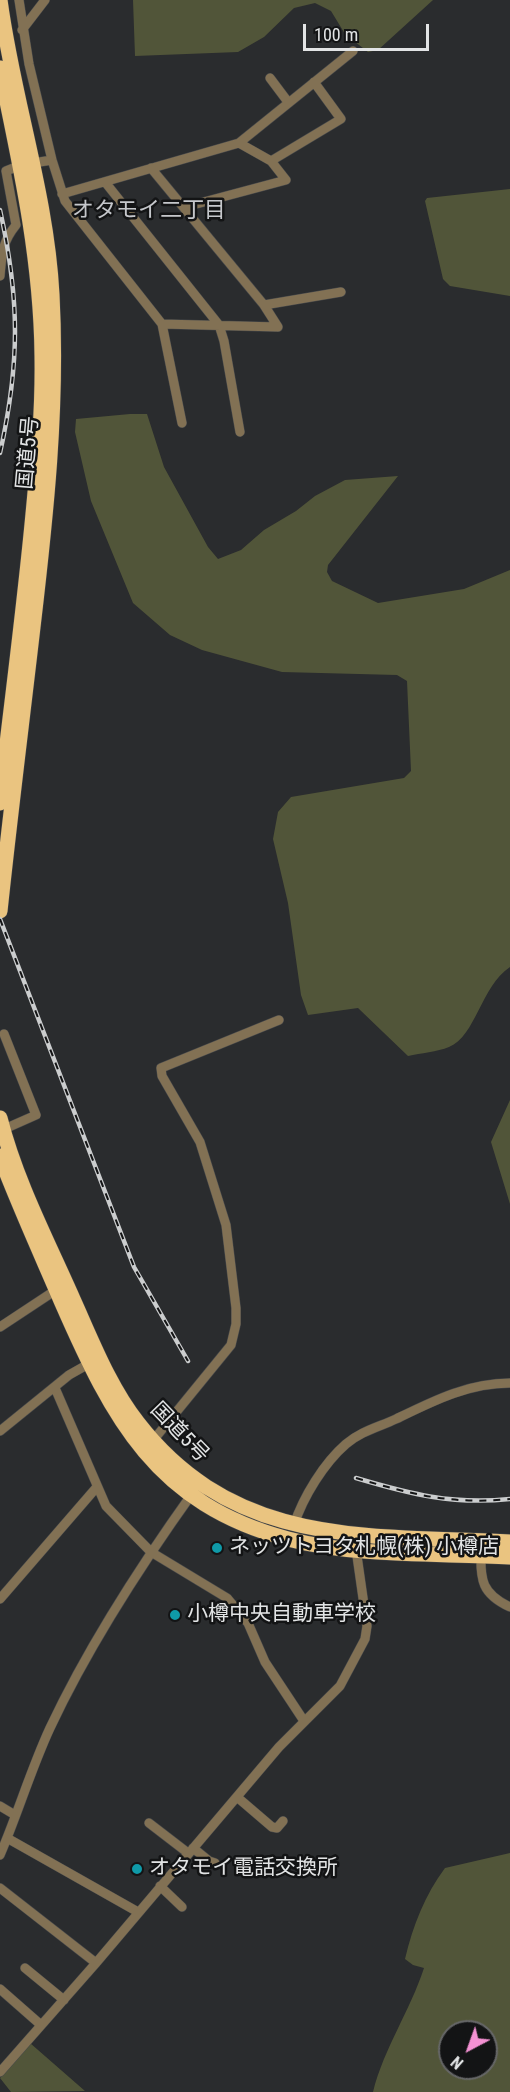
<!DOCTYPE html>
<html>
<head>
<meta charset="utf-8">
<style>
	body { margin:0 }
	#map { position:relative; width:510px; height:2092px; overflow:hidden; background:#2a2c2e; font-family:"Roboto Condensed",sans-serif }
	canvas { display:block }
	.north { position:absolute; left:438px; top:2020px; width:60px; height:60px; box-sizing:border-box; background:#131415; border:2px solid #666768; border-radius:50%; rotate:221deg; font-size:16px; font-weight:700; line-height:24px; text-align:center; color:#e2e4e5 }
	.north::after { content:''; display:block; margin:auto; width:21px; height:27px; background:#f491d3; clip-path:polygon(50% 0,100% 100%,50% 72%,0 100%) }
	.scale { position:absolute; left:303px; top:24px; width:126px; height:27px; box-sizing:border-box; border:3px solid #e2e4e5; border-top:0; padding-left:8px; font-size:18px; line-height:21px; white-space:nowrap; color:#e2e4e5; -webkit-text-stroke:4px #131415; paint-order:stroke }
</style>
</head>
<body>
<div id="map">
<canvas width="510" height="2092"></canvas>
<div class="north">N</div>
<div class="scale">100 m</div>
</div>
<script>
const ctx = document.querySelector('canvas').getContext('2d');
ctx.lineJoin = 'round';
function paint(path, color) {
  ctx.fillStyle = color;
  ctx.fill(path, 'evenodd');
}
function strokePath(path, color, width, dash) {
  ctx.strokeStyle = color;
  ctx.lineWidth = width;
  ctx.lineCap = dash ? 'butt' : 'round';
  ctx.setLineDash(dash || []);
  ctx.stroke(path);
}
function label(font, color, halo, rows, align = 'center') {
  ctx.font = font + ' "Roboto Condensed","Noto Sans JP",sans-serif';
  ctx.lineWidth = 5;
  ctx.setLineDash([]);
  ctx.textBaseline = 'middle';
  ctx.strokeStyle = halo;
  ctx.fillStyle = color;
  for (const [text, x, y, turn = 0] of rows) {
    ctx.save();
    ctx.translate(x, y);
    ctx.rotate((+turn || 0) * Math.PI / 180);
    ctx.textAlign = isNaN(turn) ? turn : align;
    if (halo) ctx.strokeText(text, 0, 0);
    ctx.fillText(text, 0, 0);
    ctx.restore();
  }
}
paint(new Path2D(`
	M133,0H433L378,50L368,52L345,34L331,11L315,3L294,8L264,37L238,52L135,56Z
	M510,189V296L450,286L443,279L425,201L427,198Z
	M130,414H147L164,467L208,547L218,559L241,550L264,530L296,511L315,496L345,480L398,476L328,565L327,572L332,581L378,603L464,589L510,570V967C481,986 476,1036 449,1047C437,1052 421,1053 408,1056L358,1008L308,1015L301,995L288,903L273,839L278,812L291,797L404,778L411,771L407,681L397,675L282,672L202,650L170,635L133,603L91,501L75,432L76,419Z
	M510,1100V1204L491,1142Z
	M510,1853V2092H373C384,2048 410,2011 424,1968L413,1965L405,1959C413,1925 425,1895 445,1868ZM450,2032H486V2068H450Z
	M30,2043L85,2091L11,2092L0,2078Z`), '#515539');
const minor = new Path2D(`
	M19,0L29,64L52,160L65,201L162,324L278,327L264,305L151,168
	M22,30L45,0
	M270,78L288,102
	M271,161L341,119L314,82
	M105,182L219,325L224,341L240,432
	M62,194L239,143L353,51
	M185,207L286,180L271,161L239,143
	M0,276C2,254 2,242 16,225L6,171L21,165L52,160
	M264,305L341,292
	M162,324L182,423
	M0,1131L36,1115L4,1034
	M0,1327L59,1288
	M55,1388L106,1506L151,1552L227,1598L248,1623L265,1662L304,1721
	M0,1431L69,1375L92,1362
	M151,1443L231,1345L236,1324V1308L226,1225L200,1142L162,1076L161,1068L279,1020
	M294,1525C303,1497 324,1463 346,1444C361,1431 379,1427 396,1419C433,1401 468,1383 510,1383
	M481,1552C480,1580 482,1594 510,1607
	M0,1599L96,1488
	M237,1797L272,1827L277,1828L283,1821
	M0,1806L15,1815
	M149,1823L188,1853
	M7,1838L138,1912
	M193,1848L209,1861L215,1863
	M0,1855C18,1813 31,1769 50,1728C89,1645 141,1565 194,1491
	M160,1886L182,1907
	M0,1888L96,1963
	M25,1968L64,2000
	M0,1989L41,2025
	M0,2072L96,1963L279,1747L340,1686L365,1639L367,1626L354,1535`);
const trunk = new Path2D(`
	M0,68C20,164 41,257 42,355C43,409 38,461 33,514C24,610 11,707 0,803
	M0,911C10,816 22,722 33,627C46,516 58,407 52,295C47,195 13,99 0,0
	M0,1118C16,1181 47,1240 73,1299C92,1341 109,1386 138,1423C235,1548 368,1535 510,1542
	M0,1156C19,1206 41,1254 62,1303C113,1419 156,1504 288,1539C356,1557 439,1553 510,1557`);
strokePath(minor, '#47494b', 10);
strokePath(trunk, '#47494b', 16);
strokePath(minor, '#827154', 9);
strokePath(trunk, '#eac480', 15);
const rail = new Path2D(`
	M0,210C20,300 20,363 0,453
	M0,919L134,1267L188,1361
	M356,1478C410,1494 452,1505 510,1499`);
strokePath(rail, '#cbcdce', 4.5);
strokePath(rail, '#131415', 2, [7]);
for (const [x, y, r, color] of [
	[217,1548,6,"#0f9aa8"],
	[175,1615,6,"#0f9aa8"],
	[137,1869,6,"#0f9aa8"]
]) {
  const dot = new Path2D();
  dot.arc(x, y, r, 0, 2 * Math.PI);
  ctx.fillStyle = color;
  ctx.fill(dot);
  strokePath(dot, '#131415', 2);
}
label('21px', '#e2e4e5', '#131415', [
	["国道5号",29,453,-85],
	["国道5号",179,1433,46]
]);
label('21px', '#e2e4e5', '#131415', [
	["ネッツトヨタ札幌(株) 小樽店",229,1548],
	["小樽中央自動車学校",187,1615],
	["オタモイ電話交換所",149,1869]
], 'left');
label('22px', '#c5c7cb', '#131415', [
	["オタモイ二丁目",149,211]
]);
</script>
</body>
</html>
